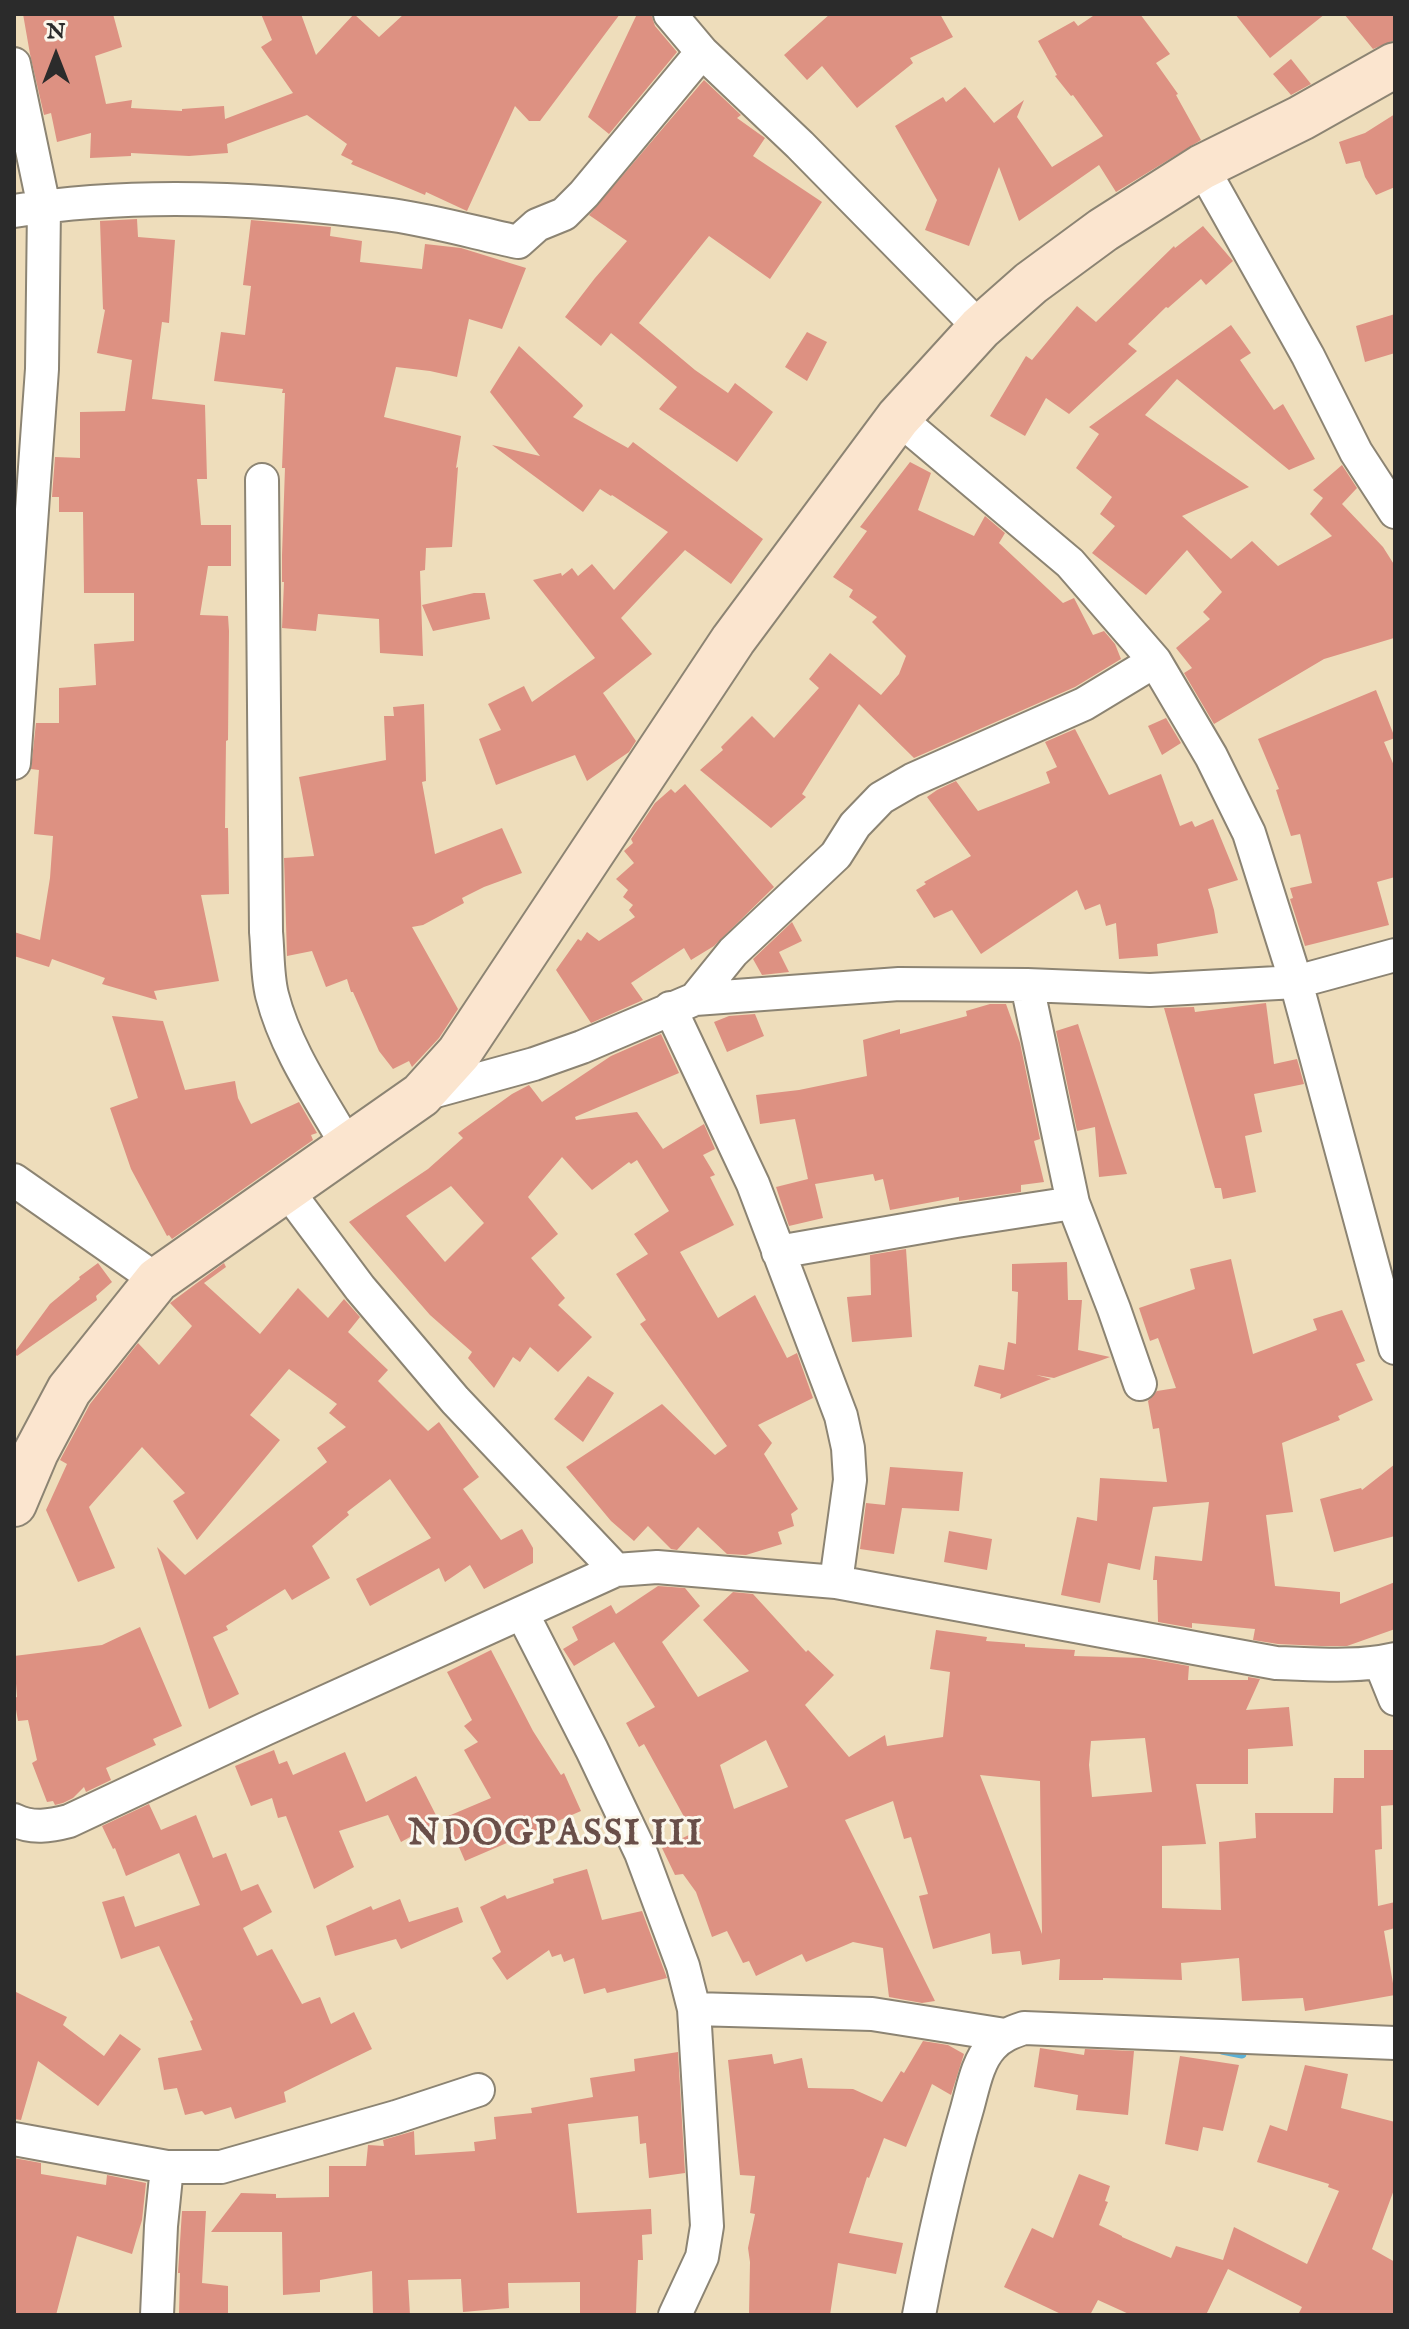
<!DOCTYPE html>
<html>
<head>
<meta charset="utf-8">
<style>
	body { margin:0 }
	#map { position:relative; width:1409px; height:2329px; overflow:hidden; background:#edb; font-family:"IM FELL English",serif }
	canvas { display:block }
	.frame { position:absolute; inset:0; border:16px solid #2b2b2b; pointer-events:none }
	.north { position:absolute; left:16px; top:16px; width:80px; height:80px; -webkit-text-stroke:6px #fbf7ec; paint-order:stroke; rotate:0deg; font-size:22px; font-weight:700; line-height:32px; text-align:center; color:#2b2b2b }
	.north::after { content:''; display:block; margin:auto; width:28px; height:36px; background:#2b2b2b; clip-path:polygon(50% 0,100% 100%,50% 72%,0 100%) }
</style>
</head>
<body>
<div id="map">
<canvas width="1409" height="2329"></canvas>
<div class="frame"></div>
<div class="north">N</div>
</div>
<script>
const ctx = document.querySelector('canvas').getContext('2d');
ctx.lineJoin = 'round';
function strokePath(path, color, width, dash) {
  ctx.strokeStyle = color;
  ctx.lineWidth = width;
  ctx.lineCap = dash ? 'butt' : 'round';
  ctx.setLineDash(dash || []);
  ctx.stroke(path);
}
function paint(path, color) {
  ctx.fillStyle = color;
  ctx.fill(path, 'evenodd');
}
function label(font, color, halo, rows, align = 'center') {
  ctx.font = font + ' "IM FELL English",serif';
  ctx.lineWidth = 6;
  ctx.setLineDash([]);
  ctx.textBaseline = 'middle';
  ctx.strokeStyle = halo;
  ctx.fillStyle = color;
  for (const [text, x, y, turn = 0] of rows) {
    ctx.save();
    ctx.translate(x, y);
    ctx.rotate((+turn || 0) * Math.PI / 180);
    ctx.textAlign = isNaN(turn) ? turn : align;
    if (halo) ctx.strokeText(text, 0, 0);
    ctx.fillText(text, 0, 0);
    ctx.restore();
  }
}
strokePath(new Path2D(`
	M1222,2050L1242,2054`), '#5ab0d6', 9);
paint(new Path2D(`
	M23,14H113L122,47L95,56L106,104L132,100L131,108L182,111V109L224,106L225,119L293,93L261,47L272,40L261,14H301L316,55L354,14L379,37L404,14H620L540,121H529L515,106L467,211L426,192L425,195L351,164L353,161L341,155L347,144L307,115L227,144L228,153L189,156L131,153V156L90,158L91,133L57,142L51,113L44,115L30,54Z
	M637,14H651L655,26L677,52L609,134L588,117Z
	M830,14H940L953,37L910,58L913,63L857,108L822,66L807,80L784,55Z
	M1096,14H1140L1170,54L1156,63L1178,94L1176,95L1201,140L1116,192L1099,165L1019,221L999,167L969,246L925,230L937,200L895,126L943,97L946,102L965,87L994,123L1024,100L1017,117L1052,167L1103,136L1073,95L1071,96L1055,76L1057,75L1038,41L1074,21L1078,26Z
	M1235,14H1325L1270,58Z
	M1344,14H1395V40L1373,49Z
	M1291,59L1311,84L1291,95L1273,74Z
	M704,80L741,115L737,118L765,138L753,156L822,202L770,279L709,236L639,323L695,370L728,393L735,383L773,412L737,462L659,409L677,387L611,333L601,346L565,317L595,278L627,241L589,215Z
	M1395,114V187L1376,195L1365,177L1360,161L1346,164L1339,142L1365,133Z
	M137,219L138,237L175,240L169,323L162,322L152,399L205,405L207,479H197L201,525H231V566H208L200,615L228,616L229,631L228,740L226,741L225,828H228L229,894L201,895L219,981L154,991L157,1000L102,984L105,978L52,959L49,967L14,956V932L40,940L50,878L53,836L34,834L39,770L31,769L36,723H59V688L96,685L94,644L134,641V593H84L83,512H59V497H52L55,457L80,458V412L125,411L132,360L97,353L105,310L103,309L100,221Z
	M251,220L331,227L330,236L362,241L360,262L422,269L425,244L461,248L526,268L502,329L469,319L457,377L430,371L396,367L384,417L461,436L456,468L458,467L452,547L426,548L425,570L420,571L423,656L380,653L379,619L318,614L316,631L282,628L284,582H282V555L285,468H282L285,393H282L283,389L214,381L221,332L245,335L251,286L243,285Z
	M1203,226L1233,261L1206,285L1201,279L1168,308L1166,307L1128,344L1137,351L1069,414L1046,398L1025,436L990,416L1026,356L1032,360L1077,306L1096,322L1174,246L1175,248Z
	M1395,314V353L1365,362L1356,326Z
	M1231,325L1251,353L1240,360L1274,410L1283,404L1315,459L1289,470L1177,379L1145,415L1249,487L1182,516L1231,559L1252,541L1278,566L1332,536L1310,514L1323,498L1313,490L1342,465L1357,488L1342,504L1383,547L1395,566L1394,638L1324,659L1214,724L1184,673L1192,668L1176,648L1210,619L1203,612L1222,592L1187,550L1146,595L1092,553L1115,526L1100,514L1112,497L1076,468L1099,434L1089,427Z
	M807,332L827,342L807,381L785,367Z
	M519,346L582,404L583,406L573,417L628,448L633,442L763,539L731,584L685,550L621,618L652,654L603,693L636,741L629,752L587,781L575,755L496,785L479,739L501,730L488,704L524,686L532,702L595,658L533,580L561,573L562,576L572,568L578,576L592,564L614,590L668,532L612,495L611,496L600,489L583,512L492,445L540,456L490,392Z
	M910,462L931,473L918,510L974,536L985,516L1005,533L999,543L1063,603L1074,598L1093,635L1104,631L1115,644L1121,659L1075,687L914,758L859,704L802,794L806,797L771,828L700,770L723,750L721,747L752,716L774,738L819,688L809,679L830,653L881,695L899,674L906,656L872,622L877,617L849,597L853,590L833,577L867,531L860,527Z
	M474,593H485L490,619L433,631L422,605Z
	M1376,690L1395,738L1384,742L1395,768V877L1377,882L1389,925L1305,946L1290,899L1293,898L1290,888L1312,883L1300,834L1291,836L1276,790L1279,789L1258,739Z
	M424,704L426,781L422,782L435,854L502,828L522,873L484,887L462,898L464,903L423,925L412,927L458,1009L439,1038L412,1067L409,1061L393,1069L379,1051L353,992H351L347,979L326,987L312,951L287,956L284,858L314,856L299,777L386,760L384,716H394L393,707Z
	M1166,718L1181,743L1162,755L1148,726Z
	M1075,729L1109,795L1161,774L1180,826L1192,821L1195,827L1213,819L1238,880L1208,889L1214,910L1218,933L1157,944L1158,956L1119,959L1116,923L1106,926L1100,904L1085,910L1077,890L981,954L952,910L934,918L916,890L926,884L924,882L971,856L927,797L937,790L956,781L978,811L1050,783L1046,772L1057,767L1045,742Z
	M685,784L774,887L714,946L691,960L684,948L631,983L643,1000L591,1023L556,970L578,939L581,941L587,932L599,941L635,917L629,910L633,905L623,897L628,890L616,879L634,863L624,851L633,843L631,839L655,803L671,789L675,793Z
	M792,922L802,941L779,952L789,972L762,975L753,959Z
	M1266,1003L1274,1064L1297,1059L1304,1084L1254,1094L1262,1132L1245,1136L1256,1192L1223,1199L1221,1188H1215L1164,1008L1194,1007L1195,1012Z
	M990,1004H1006L1020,1043L1040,1139L1034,1141L1044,1182L1021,1185V1192L959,1201V1197L890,1210L883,1179L875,1181L873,1174L815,1184L823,1218L789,1226L776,1187L808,1179L795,1119L760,1124L756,1095L799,1090L867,1076L863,1040L900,1029V1034L967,1016L966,1011Z
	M755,1014L764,1036L727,1052L714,1022L729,1016Z
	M112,1016L163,1021L185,1090L235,1081L238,1098L251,1124L299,1102L317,1133L311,1135L313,1140L172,1239L169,1235L167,1236L131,1169L110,1108L138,1098Z
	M1078,1024L1110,1123L1127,1174L1099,1177L1095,1127L1077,1131L1056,1031Z
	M661,1034L679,1073L575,1117L576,1120L637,1112L663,1149L704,1124L715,1149L703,1155L715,1175L710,1177L734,1225L680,1252L718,1318L755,1295L787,1358L797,1353L813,1398L758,1425L772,1443L764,1454L798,1509L791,1514L794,1526L778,1532L782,1544L746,1555L727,1554L698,1527L677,1550L671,1549L648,1526L634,1541L611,1521L566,1467L662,1404L715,1455L727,1446L640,1324L646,1320L616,1274L648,1254L634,1234L669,1211L637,1160L631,1164L629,1162L592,1190L562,1157L528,1197L558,1234L531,1258L565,1298L558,1305L592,1337L558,1372L530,1347L520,1362L513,1357L494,1388L468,1358L472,1352L430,1315L349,1222L428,1169L463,1138L458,1133L512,1094L529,1085L542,1102L611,1056ZM451,1186L484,1223L445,1262L406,1216Z
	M906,1249L912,1337L852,1342L847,1297L871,1295L870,1255Z
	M1231,1259L1253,1354L1317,1330L1313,1319L1342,1310L1365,1361L1356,1364L1373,1400L1338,1416L1340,1420L1282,1443L1293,1512L1266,1515L1275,1586L1340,1592V1604L1395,1582V1629L1347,1646H1321L1278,1644L1253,1640L1255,1629L1192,1623V1628L1158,1622L1157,1580H1153L1155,1556L1202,1561L1209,1502L1153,1507L1140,1570L1108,1563L1100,1603L1061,1595L1077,1517L1097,1521L1100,1478L1167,1482L1159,1428L1153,1429L1148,1401L1157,1391L1176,1388L1158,1338L1150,1341L1139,1308L1195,1289L1190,1269Z
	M1067,1262L1068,1300H1082L1078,1350L1110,1357L1054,1378L1036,1375L1051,1379L1000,1399L1001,1394L974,1386L979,1365L1004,1370L1008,1342L1016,1344L1018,1292L1012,1291V1264Z
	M98,1263L112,1282L96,1296L97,1300L17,1356L14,1353L50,1304L80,1279L79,1277Z
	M224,1263L226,1267L204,1283L260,1334L298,1288L328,1318L344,1299L360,1317L348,1332L388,1370L378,1381L428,1431L439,1422L479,1477L463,1489L501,1540L522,1529L533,1548V1563L484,1589L470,1565L445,1582L439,1568L370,1606L356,1579L431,1538L390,1479L347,1512L349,1515L312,1546L330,1578L292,1600L285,1589L226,1626L228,1630L213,1637L239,1694L209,1709L157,1547L185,1575L327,1462L317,1448L346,1427L329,1413L337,1404L289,1369L250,1415L280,1440L197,1540L173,1501L185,1493L142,1447L89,1507L115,1568L78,1582L46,1510L67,1464L60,1460L90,1404L138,1343L159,1365L192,1326L170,1303Z
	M588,1376L614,1393L583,1442L554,1419Z
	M1395,1464V1536L1334,1552L1320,1499L1361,1488L1362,1490Z
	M890,1467L963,1472L959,1511L902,1508L894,1554L860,1549L866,1503L885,1505Z
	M949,1531L992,1539L987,1570L944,1562Z
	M658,1586L685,1588L700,1606L662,1642L698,1697L749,1671L703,1620L733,1592L753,1594L806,1652L808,1650L834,1675L805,1705L849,1757L885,1735L887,1746L943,1737L950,1672L930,1669L936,1630L987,1637L986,1641L1025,1644V1647L1075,1650L1074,1656L1144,1658L1189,1666L1188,1680H1248V1677L1260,1679L1246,1710L1289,1707L1293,1746L1248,1749V1784H1196L1206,1844L1162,1846V1908L1221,1910L1219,1842L1256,1838L1255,1813H1333L1334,1778H1364V1750H1395V1805L1381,1806L1382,1849L1375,1850L1378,1906L1395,1902V1928L1384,1931L1395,1995L1305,2011L1303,1998L1242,2001L1239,1958L1181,1963L1182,1980L1103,1978V1980H1059L1060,1959L1022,1965L1020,1951L992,1954L990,1933L933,1949L919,1896L928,1894L911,1837L904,1839L893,1801L845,1820L935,2001L922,2003L889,1997L883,1948L853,1942L806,1962L802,1954L756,1976L749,1961L743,1963L727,1931L712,1937L696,1892L683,1874L675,1875L662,1848L693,1833L644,1744L639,1747L626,1723L655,1707L614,1642L574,1666L563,1649L578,1640L572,1627L611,1605L616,1614ZM1145,1738L1152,1792L1092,1797L1089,1765L1091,1741ZM766,1740L788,1787L734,1809L720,1765ZM980,1775L1040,1781L1042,1934Z
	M140,1627L182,1726L153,1739L156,1745L106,1768L111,1780L86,1792L84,1787L73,1798L63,1803L55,1805L53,1801L47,1802L32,1763L37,1760L28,1720L18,1721L14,1698L17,1697L14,1656L102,1645Z
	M491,1650L533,1731L561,1775L564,1773L581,1811L465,1861L446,1817L491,1798L464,1750L478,1742L464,1726L472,1720L447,1672Z
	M274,1750L279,1764L287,1761L293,1775L345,1752L366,1802L416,1776L439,1821L401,1842L388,1815L339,1831L354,1867L314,1889L286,1816L278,1818L272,1798L251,1806L235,1766Z
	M149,1804L161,1830L196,1815L213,1858L226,1853L241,1891L258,1884L272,1912L243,1928L257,1956L272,1949L302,2004L320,1997L331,2024L354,2012L372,2049L284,2092L286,2102L235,2119L231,2107L205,2115L202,2111L185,2115L177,2088L164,2090L158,2058L202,2050L190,2021L193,2020L159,1946L121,1959L102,1902L124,1896L135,1927L200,1905L179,1853L126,1876L115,1848L113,1849L102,1826Z
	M587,1869L602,1920L642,1911L667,1978L607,1993L605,1988L584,1994L574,1958L564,1962L561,1954L552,1957L549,1950L507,1980L492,1958L501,1952L480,1907L505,1895L507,1899L554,1883L553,1879Z
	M400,1899L409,1922L458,1907L463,1922L401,1949L396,1939L335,1956L326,1926L371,1906L373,1910Z
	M14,1991L67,2017L63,2025L104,2056L120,2034L141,2049L98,2106L38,2061L21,2120L14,2119Z
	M923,2041L948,2045L964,2054L951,2095L932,2084L906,2147L884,2138L869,2178L867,2177L849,2233L903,2243L896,2274L838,2263L830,2315H749L750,2262L748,2248L755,2214L750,2213L755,2176L740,2175L728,2060L772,2054L774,2064L802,2058L808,2088L853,2089L882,2102L901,2071L904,2073Z
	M1040,2048L1084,2055L1085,2049L1134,2051L1128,2115L1076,2110L1078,2095L1034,2087Z
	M678,2052L685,2173L649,2178L646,2143L640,2144L638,2116L568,2124L577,2213L651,2209L652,2234L642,2235L643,2260H638L636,2313H580V2282L508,2283L509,2308L463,2312L461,2279L408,2280L410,2315H373L372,2271L320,2280V2292L283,2295L282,2232H211L241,2193L276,2194V2198L329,2197V2166H366L368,2145L384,2146L383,2140L414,2131L415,2155L475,2151L474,2142L496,2139L494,2117L532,2113L531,2108L593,2097L590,2078L635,2071L634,2059Z
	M1180,2056L1239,2065L1223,2131L1203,2127L1198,2151L1165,2144Z
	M1305,2065L1348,2074L1341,2108L1395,2122V2187L1372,2249L1395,2262V2315H1298L1302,2307L1228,2269L1206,2315H1131L1098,2300L1090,2315H1063L1004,2287L1032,2228L1053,2238L1079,2174L1110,2186L1105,2201L1108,2202L1099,2225L1122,2236V2237L1171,2258L1176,2246L1223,2260L1234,2227L1307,2264L1339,2191L1328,2187L1329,2184L1257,2162L1270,2125L1287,2131Z
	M14,2158L41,2163V2174L106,2185L107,2175L146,2183L142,2220L132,2254L77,2236L56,2315H14Z
	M182,2211H206L202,2283L228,2286V2315H179L180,2273H178Z`), '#dd9182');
const street = new Path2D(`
	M670,14L702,52L800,145L980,328
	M14,64L44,207L42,369L14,763
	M1202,167L1308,356L1356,452L1395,512
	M14,211C138,191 268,198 392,215C434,221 476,233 518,242L537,225L564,214L584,194L702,52
	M898,418L1070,563L1155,661L1211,756L1249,833L1296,982L1395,1348
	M262,480L266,932C268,952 267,975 272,995C286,1050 320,1098 348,1147
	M1027,985L1073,1203L1114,1309L1140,1384
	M695,999L899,984L1027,985L1150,990L1296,982L1395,955
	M670,1008L753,1184L841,1416L848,1448L850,1480L836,1582
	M421,1095L534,1064L582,1047L695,999L733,952L836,855L855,825L881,798L912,780L1084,704L1155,661
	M14,1180L157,1280
	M286,1189L360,1288L455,1400L616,1570
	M778,1252L956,1221L1073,1203
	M522,1613L592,1750L641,1853L683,1966L694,2009L707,2226L702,2257L675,2315
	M1380,1662L1395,1699
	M14,1820C32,1829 50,1826 69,1821L265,1729L616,1570L657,1567L836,1582L1276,1663C1315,1664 1356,1668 1395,1659
	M694,2009L872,2014L1005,2035
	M14,2139L167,2167H221L396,2117L478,2090
	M157,2315L161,2226L167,2167
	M919,2315C932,2246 947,2177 967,2109C973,2088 977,2062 992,2046C1001,2036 1012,2032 1024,2028L1395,2043`);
const secondary = new Path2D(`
	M14,1504L36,1452L69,1390L157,1280L421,1095L459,1053L733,640L898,418L980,328L1031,283L1103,230L1202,167L1301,118L1395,65`);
strokePath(street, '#8c8473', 36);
strokePath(secondary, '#8c8473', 48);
strokePath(street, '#fff', 32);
strokePath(secondary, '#fbe5cf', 44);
ctx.letterSpacing = '2px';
label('bold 36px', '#694f49', '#fbf7ec', [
	["NDOGPASSI III",556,1837]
]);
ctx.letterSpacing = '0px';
</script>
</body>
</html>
